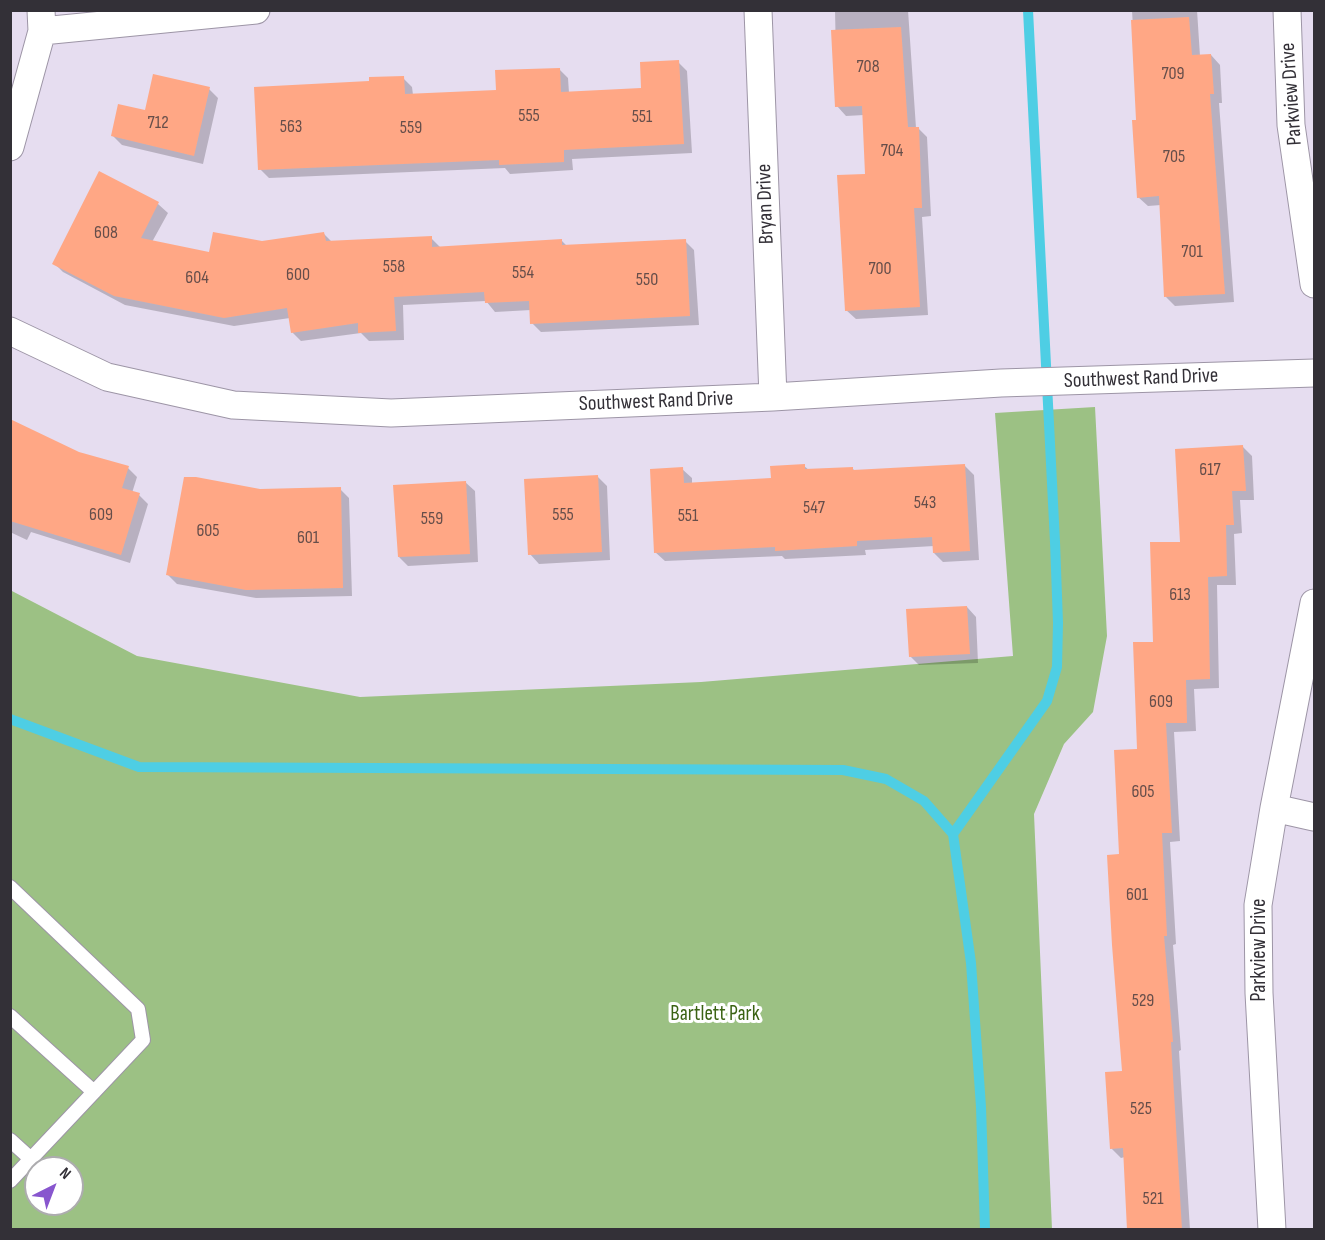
<!DOCTYPE html>
<html>
<head>
<meta charset="utf-8">
<style>
	body { margin:0 }
	#map { position:relative; width:1325px; height:1240px; overflow:hidden; background:#e6ddf0; font-family:"Sofia Sans Condensed",sans-serif }
	canvas { display:block }
	.frame { position:absolute; inset:0; border:12px solid #333037; pointer-events:none }
	.north { position:absolute; left:24px; top:1156px; width:60px; height:60px; box-sizing:border-box; background:#fff; border:2px solid #adacaf; border-radius:50%; rotate:42deg; font-size:16px; font-weight:700; line-height:24px; text-align:center; color:#333037 }
	.north::after { content:''; display:block; margin:auto; width:21px; height:27px; background:#8856ce; clip-path:polygon(50% 0,100% 100%,50% 72%,0 100%) }
</style>
</head>
<body>
<div id="map">
<canvas width="1325" height="1240"></canvas>
<div class="frame"></div>
<div class="north">N</div>
</div>
<script>
const ctx = document.querySelector('canvas').getContext('2d');
ctx.lineJoin = 'round';
function paint(path, color) {
  ctx.fillStyle = color;
  ctx.fill(path, 'evenodd');
}
function strokePath(path, color, width, dash) {
  ctx.strokeStyle = color;
  ctx.lineWidth = width;
  ctx.lineCap = dash ? 'butt' : 'round';
  ctx.setLineDash(dash || []);
  ctx.stroke(path);
}
function label(font, color, halo, rows, align = 'center') {
  ctx.font = font + ' "Sofia Sans Condensed",sans-serif';
  ctx.lineWidth = 6;
  ctx.setLineDash([]);
  ctx.textBaseline = 'middle';
  ctx.strokeStyle = halo;
  ctx.fillStyle = color;
  for (const [text, x, y, turn = 0] of rows) {
    ctx.save();
    ctx.translate(x, y);
    ctx.rotate((+turn || 0) * Math.PI / 180);
    ctx.textAlign = isNaN(turn) ? turn : align;
    if (halo) ctx.strokeText(text, 0, 0);
    ctx.fillText(text, 0, 0);
    ctx.restore();
  }
}
paint(new Path2D(`
	M1095,407L1107,636L1093,712L1064,744L1034,814L1052,1229H11L10,590L137,656L360,697L701,682L1013,656L995,413ZM36,1168H72V1204H36Z`), '#9cc184');
paint(new Path2D(`
	M835,10H908L916,128H918L927,137L931,216L922,217L928,315L856,319L846,310L867,175L864,115L846,116L837,106Z
	M1132,10H1197L1200,56L1211,55L1220,65L1222,103H1219L1234,302L1175,306L1166,297L1161,205L1148,206L1138,197V121Z
	M678,62L687,71L692,153L572,159L573,170L510,174L505,168L269,178L260,169L371,83L403,78L412,87L413,95L497,92L559,69L568,78L569,93L643,90Z
	M209,89L218,98L203,164L122,145L113,136L146,112Z
	M100,173L158,204L168,213L152,242L210,254L262,243L324,234L332,242L431,238L441,248L562,241L567,246L685,241L694,250L699,325L541,332L532,323L531,310L495,312L486,301L403,305L404,340L369,341L361,333L301,341L292,332L290,318L234,326L125,305L63,272L54,263Z
	M10,420L79,453L128,468L137,477L132,493L139,495L148,504L130,563L31,532L27,540L10,532Z
	M1243,447L1252,456L1254,500H1240L1242,533L1234,534L1236,585H1217L1219,688L1194,689L1196,731L1174,732L1180,841L1170,842L1176,944L1173,945L1181,1050L1179,1051L1190,1230H1128L1125,1157L1121,1158L1111,1148L1124,1072L1121,856L1155,643L1182,543Z
	M804,466L809,470L852,468L856,472L965,466L974,475L979,560L943,562L934,553V546L865,550L866,555L785,559L782,556L665,561L655,552L682,469L692,478V484L773,479Z
	M597,476L607,486L610,560L539,564L530,554Z
	M186,477L260,490L340,489L349,498L352,596L256,598L177,584L168,575Z
	M465,482L475,491L478,562L408,566L399,557Z
	M967,607L976,617L978,663L919,665L910,656Z`), '#0003');
strokePath(new Path2D(`
	M10,719L139,767L843,770L886,779L924,801L953,834L971,963L981,1107L985,1230
	M953,834L1047,701L1057,667L1058,623L1055,542L1028,10`), '#4ecee4', 10);
paint(new Path2D(`
	M1189,17L1192,55L1211,54L1214,94H1210L1225,294L1164,297L1159,196L1137,198L1132,120H1136L1131,20Z
	M901,27L908,127H919L922,208H914L920,307L845,311L837,175L865,174L862,106L835,107L831,30Z
	M679,60L684,144L564,150V162L499,165V160L258,170L254,87L369,81V77L404,76L405,94L496,90L495,70L560,68L561,92L641,88L640,62Z
	M153,74L210,87L194,156L111,136L118,104L145,110Z
	M99,171L159,202L141,238L209,252L213,232L262,241L324,232L326,241L432,236V247L562,239V245L686,239L690,316L530,324L529,301L485,303L484,292L394,297L396,331L358,333V323L291,333L287,308L224,318L114,296L52,264Z
	M10,419L79,452L129,466L122,488L140,493L121,555L10,521Z
	M1243,445L1246,491H1232L1234,525H1226L1227,576L1208,577L1210,679L1186,680L1187,723H1166L1172,833H1162L1167,936H1164L1173,1042H1171L1182,1230H1127L1123,1148L1110,1149L1105,1072L1122,1071L1112,945L1107,855L1119,854L1114,750L1137,749L1133,642H1153L1150,542H1180L1175,449Z
	M805,464V469L853,467V470L965,464L970,551L933,553L932,537L857,541V546L775,551V547L654,553L650,469L683,467L684,483L771,478L770,466Z
	M598,475L602,552L528,555L524,479Z
	M184,477H196L260,489L341,487L343,588L246,590L166,575Z
	M466,481L470,554L398,557L393,485Z
	M967,606L970,654L909,657L906,609Z`), '#ffa785');
const lane = new Path2D(`
	M10,887L138,1009L143,1040L10,1181
	M10,1016L94,1092
	M10,1140L31,1159`);
const street = new Path2D(`
	M758,10L773,397
	M1287,10L1291,125L1314,284
	M42,31L256,10
	M10,147L42,31L41,10
	M10,331L107,377L233,405L391,413L773,397L1001,383L1314,373
	M1274,808L1314,817
	M1272,1230L1259,993L1258,905L1274,808L1314,603`);
strokePath(lane, '#9d95a6', 16);
strokePath(street, '#9d95a6', 29);
strokePath(lane, '#fff', 14);
strokePath(street, '#fff', 27);
label('18px', '#664e4a', null, [
	["708",868,67],
	["709",1173,74],
	["555",529,116],
	["551",642,117],
	["712",158,123],
	["563",291,127],
	["559",411,128],
	["704",892,151],
	["705",1174,157],
	["608",106,233],
	["701",1192,252],
	["558",394,267],
	["700",880,269],
	["554",523,273],
	["600",298,275],
	["604",197,278],
	["550",647,280],
	["617",1210,470],
	["543",925,503],
	["547",814,508],
	["609",101,515],
	["555",563,515],
	["551",688,516],
	["559",432,519],
	["605",208,531],
	["601",308,538],
	["613",1180,595],
	["609",1161,702],
	["605",1143,792],
	["601",1137,895],
	["529",1143,1001],
	["525",1141,1109],
	["521",1153,1199]
]);
label('21px', '#333037', '#fff', [
	["Parkview Drive",1292,94,-94],
	["Bryan Drive",766,204,-92],
	["Southwest Rand Drive",1141,379,-2],
	["Southwest Rand Drive",656,402,-2],
	["Parkview Drive",1260,950,-90]
]);
label('21px', '#3b6314', '#fff', [
	["Bartlett Park",715,1015]
]);
</script>
</body>
</html>
